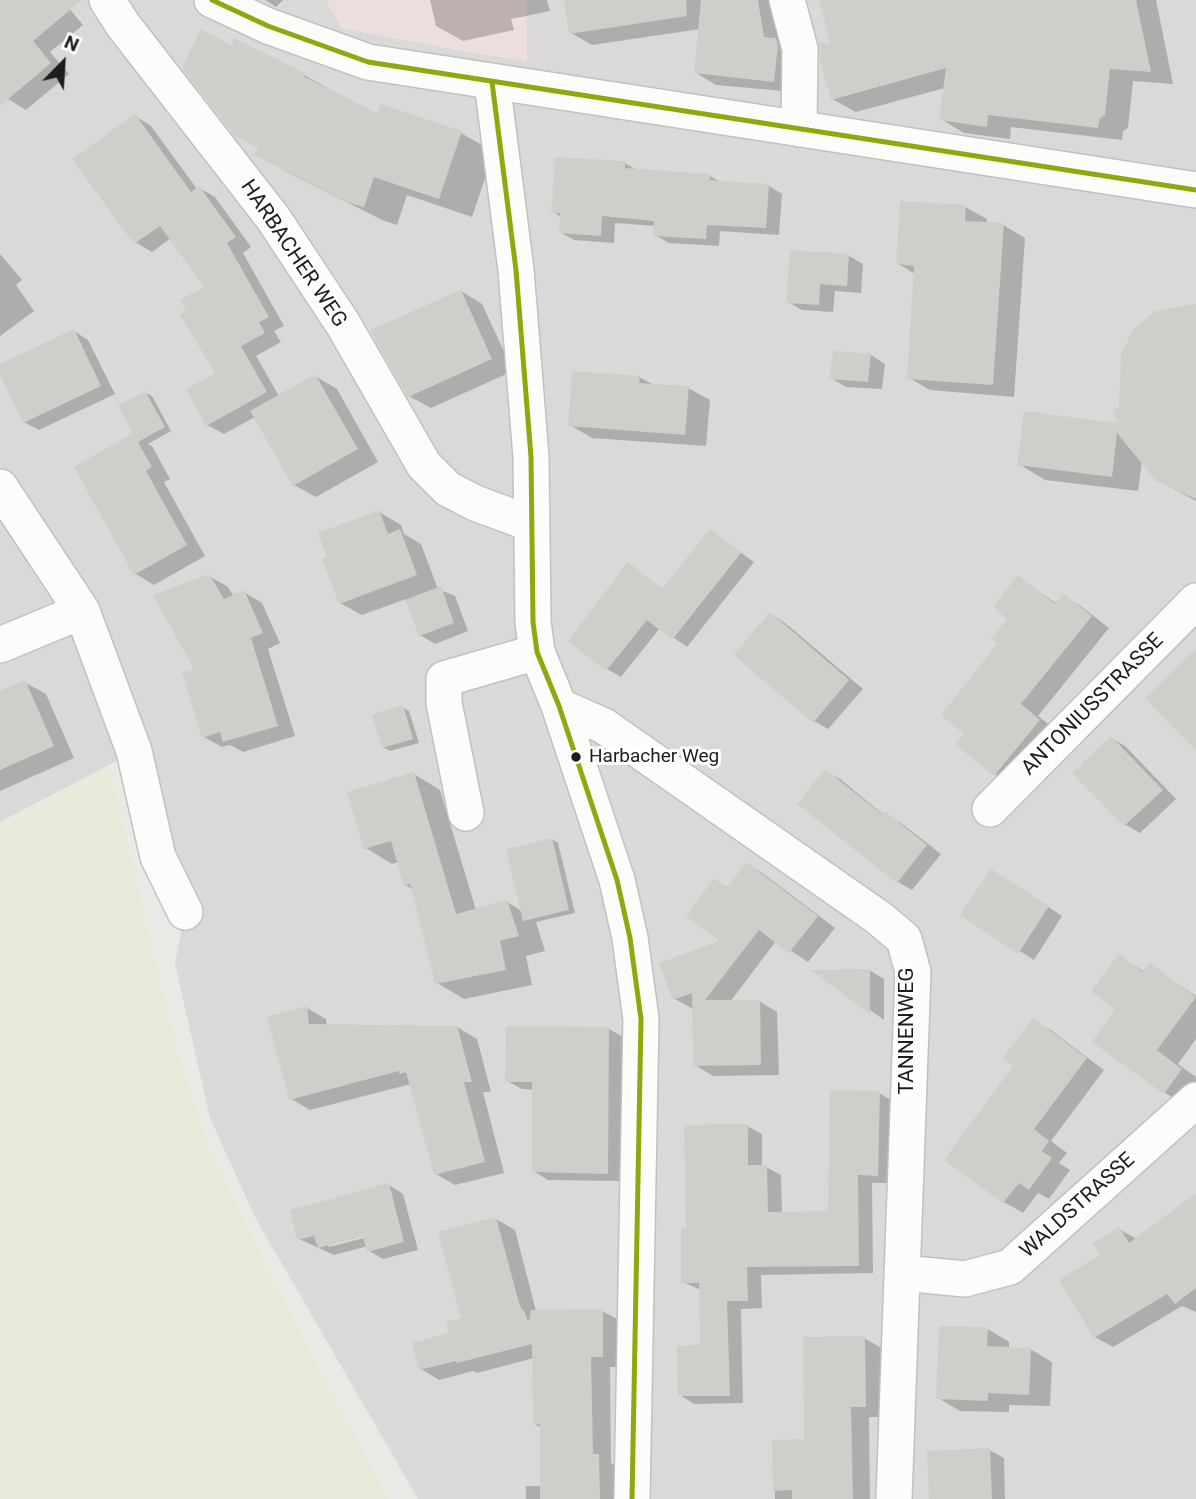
<!DOCTYPE html>
<html>
<head>
<meta charset="utf-8">
<style>
	body { margin:0 }
	#map { position:relative; width:1196px; height:1499px; overflow:hidden; background:#ebe9e6; font-family:Roboto,sans-serif }
	canvas { display:block }
	.north { position:absolute; left:28px; top:28px; width:70px; height:70px; -webkit-text-stroke:5px #fff; paint-order:stroke; rotate:24deg; font-size:19px; font-weight:700; line-height:28px; text-align:center; color:#1d1d1d }
	.north::after { content:''; display:block; margin:auto; width:24px; height:32px; background:#1d1d1d; clip-path:polygon(50% 0,100% 100%,50% 72%,0 100%) }
</style>
</head>
<body>
<div id="map">
<canvas width="1196" height="1499"></canvas>
<div class="north">N</div>
</div>
<script>
const ctx = document.querySelector('canvas').getContext('2d');
ctx.lineJoin = 'round';
function paint(path, color) {
  ctx.fillStyle = color;
  ctx.fill(path, 'evenodd');
}
function strokePath(path, color, width, dash) {
  ctx.strokeStyle = color;
  ctx.lineWidth = width;
  ctx.lineCap = dash ? 'butt' : 'round';
  ctx.setLineDash(dash || []);
  ctx.stroke(path);
}
function label(font, color, halo, rows, align = 'center') {
  ctx.font = font + ' Roboto,sans-serif';
  ctx.lineWidth = 6;
  ctx.setLineDash([]);
  ctx.textBaseline = 'middle';
  ctx.strokeStyle = halo;
  ctx.fillStyle = color;
  for (const [text, x, y, turn = 0] of rows) {
    ctx.save();
    ctx.translate(x, y);
    ctx.rotate((+turn || 0) * Math.PI / 180);
    ctx.textAlign = isNaN(turn) ? turn : align;
    if (halo) ctx.strokeText(text, 0, 0);
    ctx.fillText(text, 0, 0);
    ctx.restore();
  }
}
paint(new Path2D(`
	M0,0H326L342,28L458,50L527,61L526,0H1196V1499H418L256,1219L210,1118L175,964L185,912L134,752L0,822Z`), '#dad9d7');
paint(new Path2D(`
	M326,0H526L527,61L458,50L342,28Z`), '#ecdedd');
paint(new Path2D(`
	M110,766L178,1051L209,1143L273,1280L389,1499H0V824Z`), '#eaeada');
paint(new Path2D(`
	M0,0H62L83,25L50,52L69,74L26,110L0,94Z
	M265,0H283L276,7Z
	M430,0H547L550,11L511,19L514,30L463,41L436,26Z
	M566,0H776L795,92L716,85L695,72L700,29L592,45L571,33Z
	M829,0H1156L1173,84L1133,81L1128,128L1123,131L1122,140L1011,127L1010,139L964,133L941,119L945,88L856,112L832,99L833,46Z
	M235,40L304,75L378,116L461,133L494,152L472,217L407,195L397,225L382,220L289,173L256,154L259,148L232,47Z
	M135,116L151,126L197,189L199,188L215,197L251,247L243,253L284,326L274,331L281,342L256,356L279,396L315,376L337,389L378,462L316,497L294,485L255,417L224,434L207,425L217,373L207,287L171,238L152,252L135,242Z
	M625,163L638,171L710,176L722,183L769,186L782,194L779,235L720,231L719,246L669,243L655,235L656,226L615,223L614,243L574,240L560,232L561,217L553,212Z
	M965,207L987,219V224L1003,225L1025,238L1014,397L930,390L909,378L915,274L897,263Z
	M791,252L849,256L863,264L861,293L835,291L833,312L802,310L788,302Z
	M0,254L22,280L16,285L34,311L0,336Z
	M461,291L482,304L513,371L431,408L409,396Z
	M1196,308V501L1157,480L1142,460L1138,491L1045,480L1019,464L1121,425V409Z
	M74,331L88,340L115,394L39,430L24,422L0,371V366Z
	M871,355L885,364L882,389L846,387L831,378Z
	M639,377L654,385L688,388L710,400L706,446L592,438L570,425Z
	M145,393L152,396L171,431L148,444L152,446L170,479L164,482L205,556L154,585L136,574L76,468L138,438Z
	M379,512L401,525L404,534L421,544L438,589L455,596L468,631L435,644L420,635L406,599L362,615L340,603Z
	M711,531L754,562L687,647L660,628L621,677L607,669L629,565L664,590Z
	M209,576L228,587L234,597L244,592L262,603L280,643L268,649L295,736L243,752L230,745L222,747L204,737L197,670Z
	M1018,577L1057,604L1064,596L1082,607L1109,628L1038,716L1057,731L1014,785L995,774L958,744L967,733L1010,619Z
	M771,614L785,623L863,689L828,729L814,721Z
	M24,682L46,694L74,758L0,791V693Z
	M402,707L409,711L419,743L390,751L383,747Z
	M1111,738L1125,746L1176,799L1140,833L1126,825L1075,773Z
	M825,771L840,779L885,816L901,823L941,854L912,890L898,882Z
	M414,774L440,790L476,910L507,902L522,911L552,839L558,843L575,913L536,922L545,951L526,956L532,985L464,999L437,983L412,889L406,885L399,862L392,864L366,848Z
	M747,864L765,875L835,928L808,962L776,941L730,1002L759,1001L777,1012L779,1075L713,1076L695,1065L693,1009L675,999L722,941L715,881L728,888Z
	M1006,879L1062,916L1034,960L963,915Z
	M1119,956L1145,972L1150,965L1196,996V1039L1178,1064L1196,1077V1092L1186,1105L1165,1093L1118,1009Z
	M869,970L884,979V1020L816,971Z
	M307,1008L326,1019L327,1026L457,1027L477,1039L491,1092H483L504,1173L455,1185L436,1174L411,1084L310,1110L290,1098Z
	M1033,1020L1052,1031L1104,1070L1051,1141L1067,1153L1059,1163L1070,1170L1049,1199L1038,1193L1023,1213L1004,1202L946,1159L1016,1066Z
	M609,1029L623,1037L622,1181L548,1180L533,1171L534,1090L522,1089L507,1081Z
	M879,1093L894,1102L892,1183H872L873,1273L761,1275L762,1308L741,1309L743,1403L694,1404L680,1395L702,1347L701,1290L683,1282L688,1229L747,1126L762,1134V1167H766L781,1175L782,1213L830,1212Z
	M389,1185L403,1194L418,1250L383,1259L369,1251L368,1246L334,1255L299,1239ZM371,1232L372,1236L329,1247L327,1244Z
	M1196,1195V1312L1182,1306L1113,1347L1095,1337L1102,1256L1119,1229L1137,1239Z
	M496,1219L515,1230L536,1311H602L621,1321V1367H610L611,1463L617,1467L618,1499H526V1486H542V1428L534,1424V1358L477,1373L473,1371L439,1380L421,1369L463,1319Z
	M988,1329L1009,1342V1349H1030L1052,1362L1050,1406L1009,1405V1412L960,1411L938,1398Z
	M864,1338L883,1349L884,1417H869L870,1499H775L774,1442L806,1441Z
	M989,1450L1004,1458L1005,1499H930Z`), '#0003');
paint(new Path2D(`
	M0,0H82L33,41L51,63L0,106Z
	M564,0H686L687,16L569,34Z
	M701,0H758L764,37L776,38L778,45L774,82L694,73Z
	M819,0H1136L1151,72L1110,69L1105,115L1100,118L1098,128L988,115L987,127L939,120L946,68L831,100L820,61L819,42L830,44Z
	M201,29L231,45L234,38L305,73L303,76L377,113L380,104L462,131L439,199L374,177L364,207L347,202L254,155L257,148L235,136L182,68Z
	M135,114L191,192L199,186L236,237L227,243L269,317L259,322L265,333L241,346L267,392L206,426L186,389L215,373L180,315L186,311L180,300L204,287L160,226L134,244L72,159Z
	M555,157L625,161V168L710,174V180L769,184L766,228L707,225L706,239L653,236L654,221L602,216L601,236L559,233L560,213H551Z
	M900,201L966,205L965,221L1004,223L993,385L907,379L914,266L896,264Z
	M790,250L849,254L847,286L820,284L819,305L786,303Z
	M461,290L492,359L408,397L370,330Z
	M1196,304V499L1156,481L1117,433L1112,477L1017,465L1024,411L1118,423L1112,409L1119,408L1121,354L1133,330L1155,311Z
	M74,329L101,386L23,423L0,375V364Z
	M833,351L871,354L868,382L829,379Z
	M572,371L640,376L639,383L689,386L685,435L568,426Z
	M315,374L358,449L293,486L250,411Z
	M145,391L165,427L138,442L118,406Z
	M133,433L152,467L146,471L187,545L134,575L74,467Z
	M379,510L388,534L400,529L417,575L339,604L322,559L327,557L318,533Z
	M710,529L741,553L672,640L647,620L606,671L568,641L628,562L662,589Z
	M209,574L224,599L244,590L263,633L251,638L278,726L223,742L220,732L202,738L182,672L194,669L153,595Z
	M1018,575L1055,604L1064,594L1092,616L1021,704L1040,720L994,776L955,744L964,734L941,715L997,644L991,639L1007,619L993,607Z
	M441,586L454,623L419,636L405,600Z
	M770,612L849,680L813,723L734,655Z
	M1196,649V751L1145,698Z
	M25,680L54,746L0,770V691Z
	M403,705L413,739L382,748L372,715Z
	M1111,736L1163,790L1124,826L1072,773Z
	M825,769L883,815L886,812L927,845L897,883L797,804Z
	M414,772L456,914L507,900L519,936L500,941L506,970L435,984L410,884L404,886L391,841L364,849L347,792Z
	M552,838L569,910L523,921L506,849Z
	M746,862L818,916L789,953L759,930L705,1000H760L761,1065L693,1066L692,993L673,1000L659,963L719,941L686,916L714,878L727,888Z
	M991,869L1049,906L1018,954L960,915Z
	M1119,954L1143,972L1150,963L1196,997L1157,1050L1182,1069L1164,1094L1092,1042L1115,1010L1091,991Z
	M870,969V1014L811,970Z
	M307,1006L309,1024L457,1026L472,1082H464L485,1162L434,1175L406,1072L400,1074L399,1071L289,1100L267,1017Z
	M1033,1018L1087,1058L1034,1129L1049,1141L1042,1151L1052,1158L1029,1190L1019,1183L1003,1203L944,1160L1013,1066L1003,1058Z
	M506,1026L609,1027L608,1174L532,1172V1082H505Z
	M830,1090L880,1091L878,1176L858,1175L859,1266L747,1267L748,1301H727L730,1396H678L677,1346L700,1345L699,1283H681V1227H686L684,1125L748,1124V1165H767L768,1212L828,1211Z
	M389,1183L404,1242L367,1252L363,1236L318,1248L314,1236L297,1240L290,1210Z
	M1196,1193V1288L1175,1304L1167,1294L1094,1338L1059,1280L1100,1255L1093,1243L1119,1227L1129,1243Z
	M496,1217L519,1303L522,1310H524L527,1320L530,1319L531,1310L603,1309V1357H591L593,1454H599L600,1499H540V1424L533,1425L532,1344L457,1363L456,1361L419,1370L412,1343L449,1333L446,1322L461,1318L438,1232Z
	M939,1326L988,1327L987,1346L1031,1348L1029,1395L988,1393V1401L936,1399Z
	M865,1336L866,1407H851L853,1499H792V1490L773,1491L772,1440L804,1439L803,1337Z
	M990,1448L992,1499H929L927,1451Z`), '#d0cecb');
const minor = new Path2D(`
	M107,0L123,25L273,218L343,324L424,465L448,489L475,503L532,524
	M212,0L268,26L368,62L1196,190
	M787,0L800,49L799,129
	M492,82L516,270L531,457L533,622L537,652L559,706L617,880L630,938L641,1019L632,1499
	M0,487L82,611L134,751L158,857L185,912
	M0,645L82,611
	M559,706L604,726L879,918L904,939L913,972L894,1499
	M990,809L1196,601
	M466,813L444,703V679L537,652
	M902,1273L965,1279L1010,1267L1196,1100`);
strokePath(minor, '#c2c1c0', 38);
strokePath(minor, '#fcfcfb', 35);
strokePath(new Path2D(`
	M212,0L268,26L368,62L1196,190
	M492,82L516,270L531,457L533,622L537,652L559,706L617,880L630,938L641,1019L632,1499`), '#91a70e', 5);
for (const [x, y, r, color] of [
	[576,757,6,"#1d1d1d"]
]) {
  const dot = new Path2D();
  dot.arc(x, y, r, 0, 2 * Math.PI);
  ctx.fillStyle = color;
  ctx.fill(dot);
  strokePath(dot, '#fff', 2.5);
}
label('19px', '#1d1d1d', '#fff', [
	["Harbacher Weg",589,757]
], 'left');
label('21px', '#1d1d1d', '#fff', [
	["HARBACHER WEG",293,254,56],
	["ANTONIUSSTRASSE",1093,705,-45],
	["TANNENWEG",908,1031,-90],
	["WALDSTRASSE",1078,1206,-42]
]);
</script>
</body>
</html>
